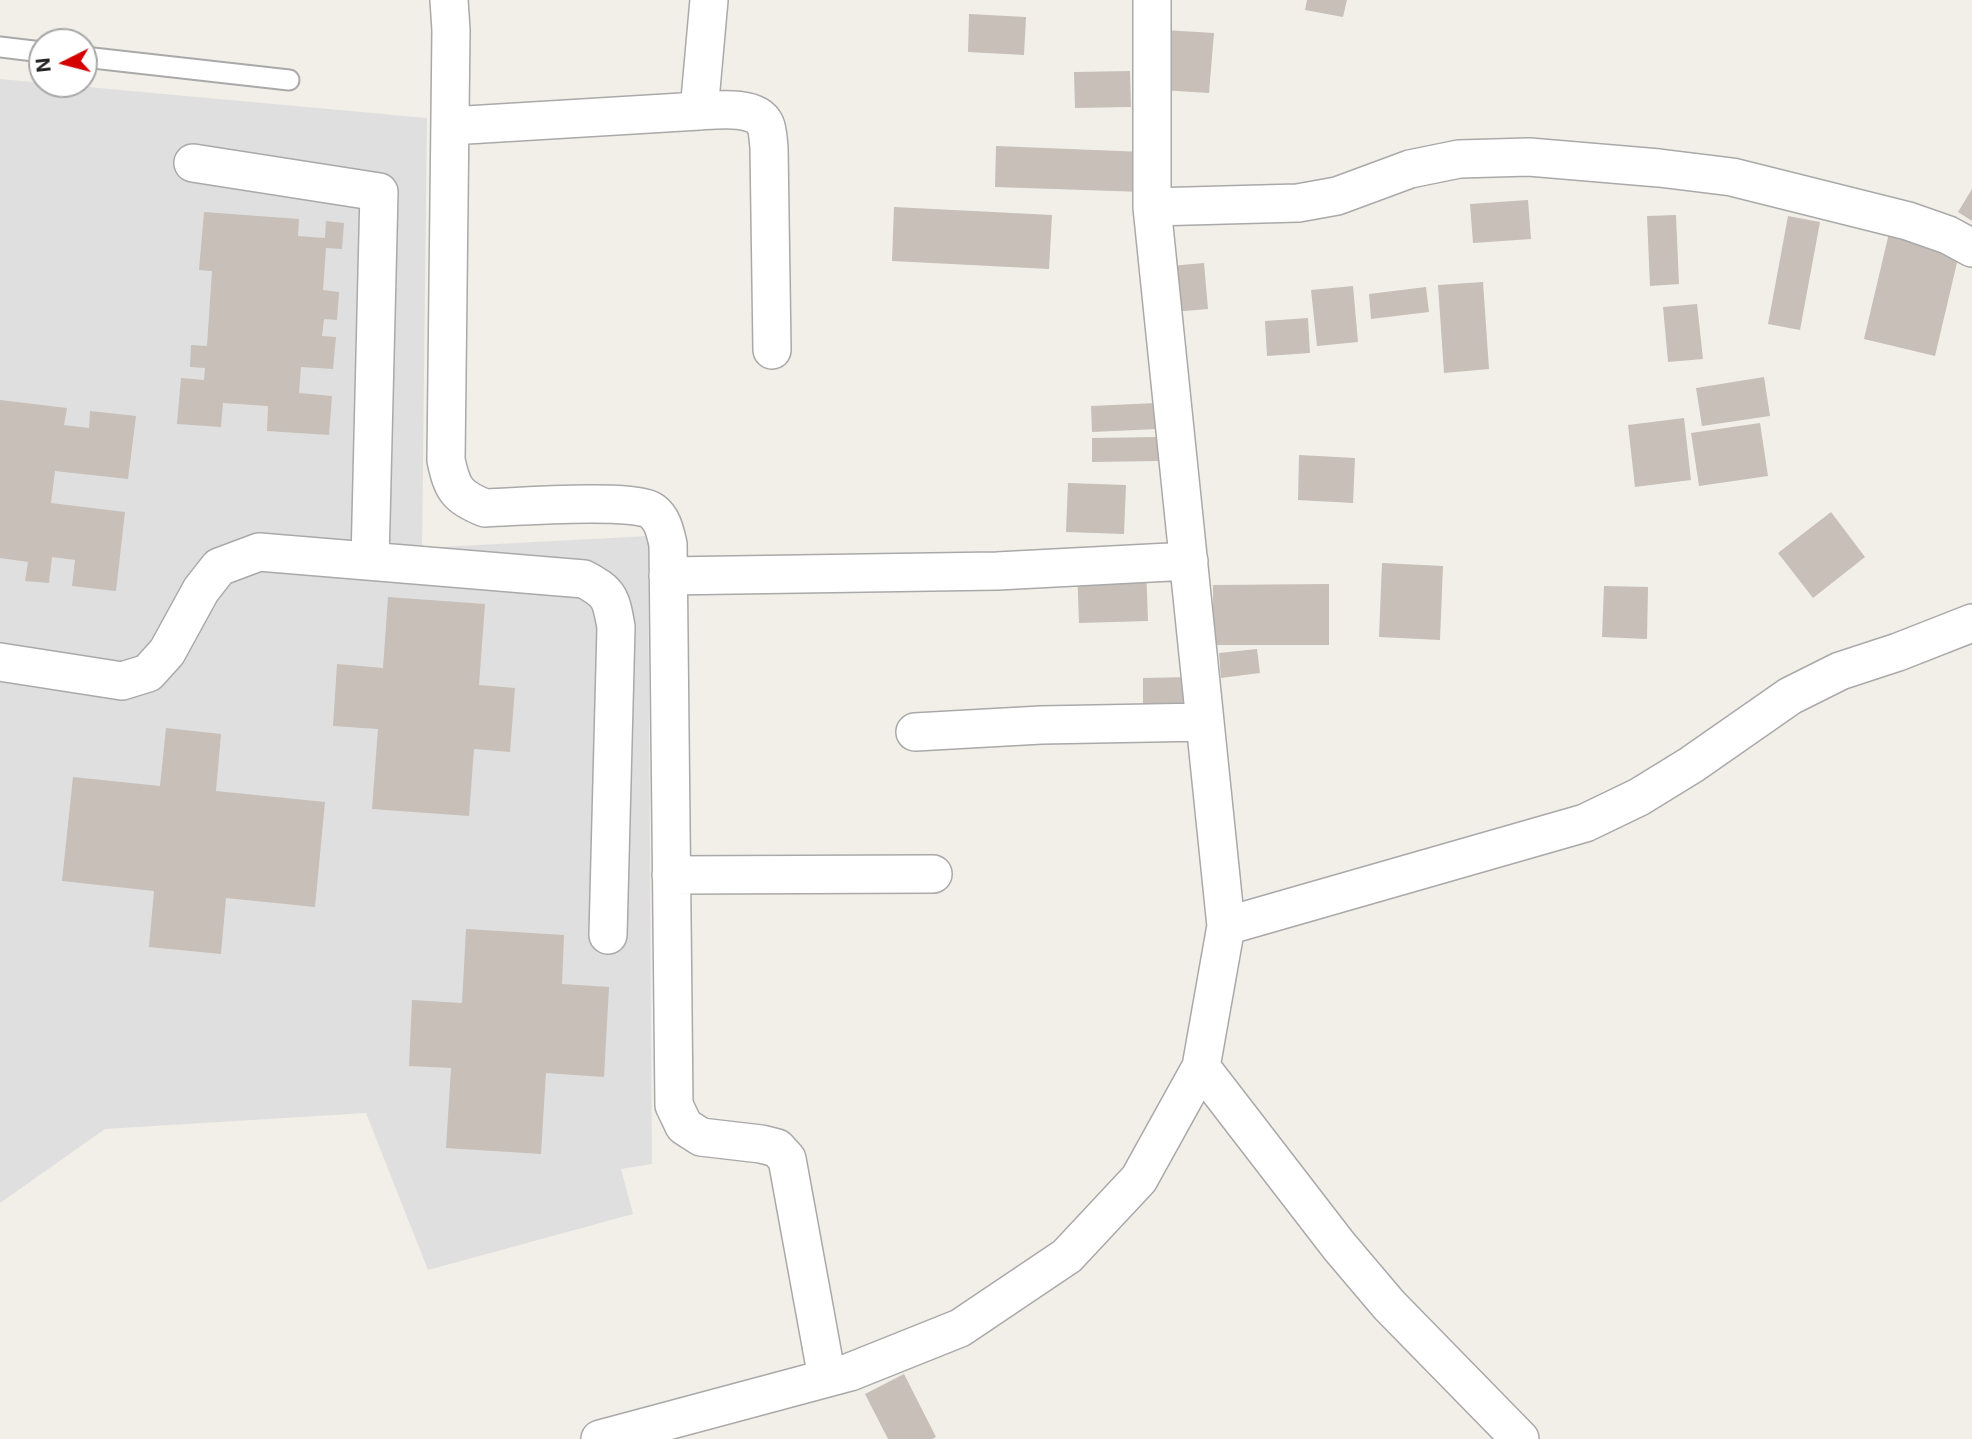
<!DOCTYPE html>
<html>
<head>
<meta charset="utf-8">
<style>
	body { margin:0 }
	#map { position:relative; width:1972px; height:1439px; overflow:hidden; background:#f2efe9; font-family:Inter,sans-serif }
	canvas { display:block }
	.north { position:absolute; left:28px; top:28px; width:70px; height:70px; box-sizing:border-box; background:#fff; border:2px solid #a7a7a7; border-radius:50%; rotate:264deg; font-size:19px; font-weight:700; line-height:28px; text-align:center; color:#222 }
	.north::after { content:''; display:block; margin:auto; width:24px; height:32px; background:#d40000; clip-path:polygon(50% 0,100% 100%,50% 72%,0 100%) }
</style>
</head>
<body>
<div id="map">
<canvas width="1972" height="1439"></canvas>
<div class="north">N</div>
</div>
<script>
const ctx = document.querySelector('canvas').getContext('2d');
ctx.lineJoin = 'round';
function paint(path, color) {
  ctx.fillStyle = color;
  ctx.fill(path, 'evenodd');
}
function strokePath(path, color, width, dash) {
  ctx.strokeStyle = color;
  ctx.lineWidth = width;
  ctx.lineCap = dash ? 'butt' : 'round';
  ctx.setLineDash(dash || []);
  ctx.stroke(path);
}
paint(new Path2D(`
	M0,79L427,118L422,548L648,536L652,1164L621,1169L633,1214L428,1270L366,1113L105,1129L0,1203Z`), '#e0dfdf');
paint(new Path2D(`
	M1307,0H1347L1343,17L1305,10Z
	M969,14L1026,17L1024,55L968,52Z
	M1164,30L1214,33L1209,93L1160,90Z
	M1130,71L1131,107L1075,108L1074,72Z
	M996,146L1144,152L1143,192L995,187Z
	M1972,189V221L1958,212Z
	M1528,200L1531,239L1473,243L1470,204Z
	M894,207L1052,215L1049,269L892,261Z
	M204,212L299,219L298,236L325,238L326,221L344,223L342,249L326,248L323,290L339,292L337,320L324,319L322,336L336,337L333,369L301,367L299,393L332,396L329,435L267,431L268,406L223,403L221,427L177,424L181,378L204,380L205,368L190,367L191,345L207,346L212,271L199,270Z
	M1676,215L1679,284L1650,286L1647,216Z
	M1788,216L1820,222L1800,330L1768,324Z
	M1889,233L1960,250L1935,356L1864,339Z
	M1204,263L1208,309L1173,312L1170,266Z
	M1483,282L1489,369L1444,373L1438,285Z
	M1353,286L1358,342L1317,346L1311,290Z
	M1426,287L1429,312L1371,319L1369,294Z
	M1697,304L1703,359L1668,362L1663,307Z
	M1308,318L1310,353L1267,356L1265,321Z
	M1764,377L1770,416L1702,426L1696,388Z
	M0,400L67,408L64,425L89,428L90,411L136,416L128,479L55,471L51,503L125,512L116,591L72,586L75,560L52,557L49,583L25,581L28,562L0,558Z
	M1156,403L1157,429L1092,432L1091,406Z
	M1684,418L1691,480L1635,487L1628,425Z
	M1760,423L1768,476L1699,486L1691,433Z
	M1159,437V461L1092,462V438Z
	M1299,455L1355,458L1353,503L1298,500Z
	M1068,483L1126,485L1124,534L1066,532Z
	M1831,512L1865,557L1813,598L1778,553Z
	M1382,563L1443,566L1440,640L1379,637Z
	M1146,566L1148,621L1079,623L1077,568Z
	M1329,584V645H1213V585Z
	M1604,586L1648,587L1647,639L1602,637Z
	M388,597L485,604L479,685L515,688L510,752L474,749L469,816L372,809L378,729L333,726L337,664L383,668Z
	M1257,649L1260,673L1221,678L1219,653Z
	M1190,677L1191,707L1143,708V678Z
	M166,728L221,734L216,791L325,802L315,907L226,898L221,954L149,947L154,891L62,881L73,777L160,786Z
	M466,929L564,935L562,984L609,987L604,1077L546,1073L541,1154L446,1148L451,1068L409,1066L412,1000L462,1003Z
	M904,1374L936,1437L932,1439H888L865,1394Z`), '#c7bfb8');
const service = new Path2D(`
	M0,47L42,52
	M84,57L289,80`);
const minor = new Path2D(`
	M449,0L451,30L446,460C452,489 457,497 485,508C512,507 636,498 652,511C663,519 665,532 668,544L674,1105L684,1126L701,1137L761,1144L777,1148L787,1159L827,1378
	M699,111L709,0
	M450,126L699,111C716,110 756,105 765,124C768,130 768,140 769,147L772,350
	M193,163L379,192L370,561
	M1152,207L1298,203L1337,196L1410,169L1459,159L1529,157L1659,168L1732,177L1908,221L1948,235L1972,248
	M668,576L997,571L1189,561
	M0,662L122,681L148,673L167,652L201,590L219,567L259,552L584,579C610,593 611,598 616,627L608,935
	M915,732L1041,725L1205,722
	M671,875L933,874
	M1226,926L1585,823L1639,797L1691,765L1790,696L1840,671L1898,652L1972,623
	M1201,1067L1339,1246L1389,1305L1520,1439
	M600,1439L850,1372L960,1328L1067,1256L1139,1179L1201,1067L1226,926L1152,207V0`);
strokePath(service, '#a9a9a9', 23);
strokePath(minor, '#a9a9a9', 40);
strokePath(service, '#fff', 19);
strokePath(minor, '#fff', 37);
</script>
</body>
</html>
